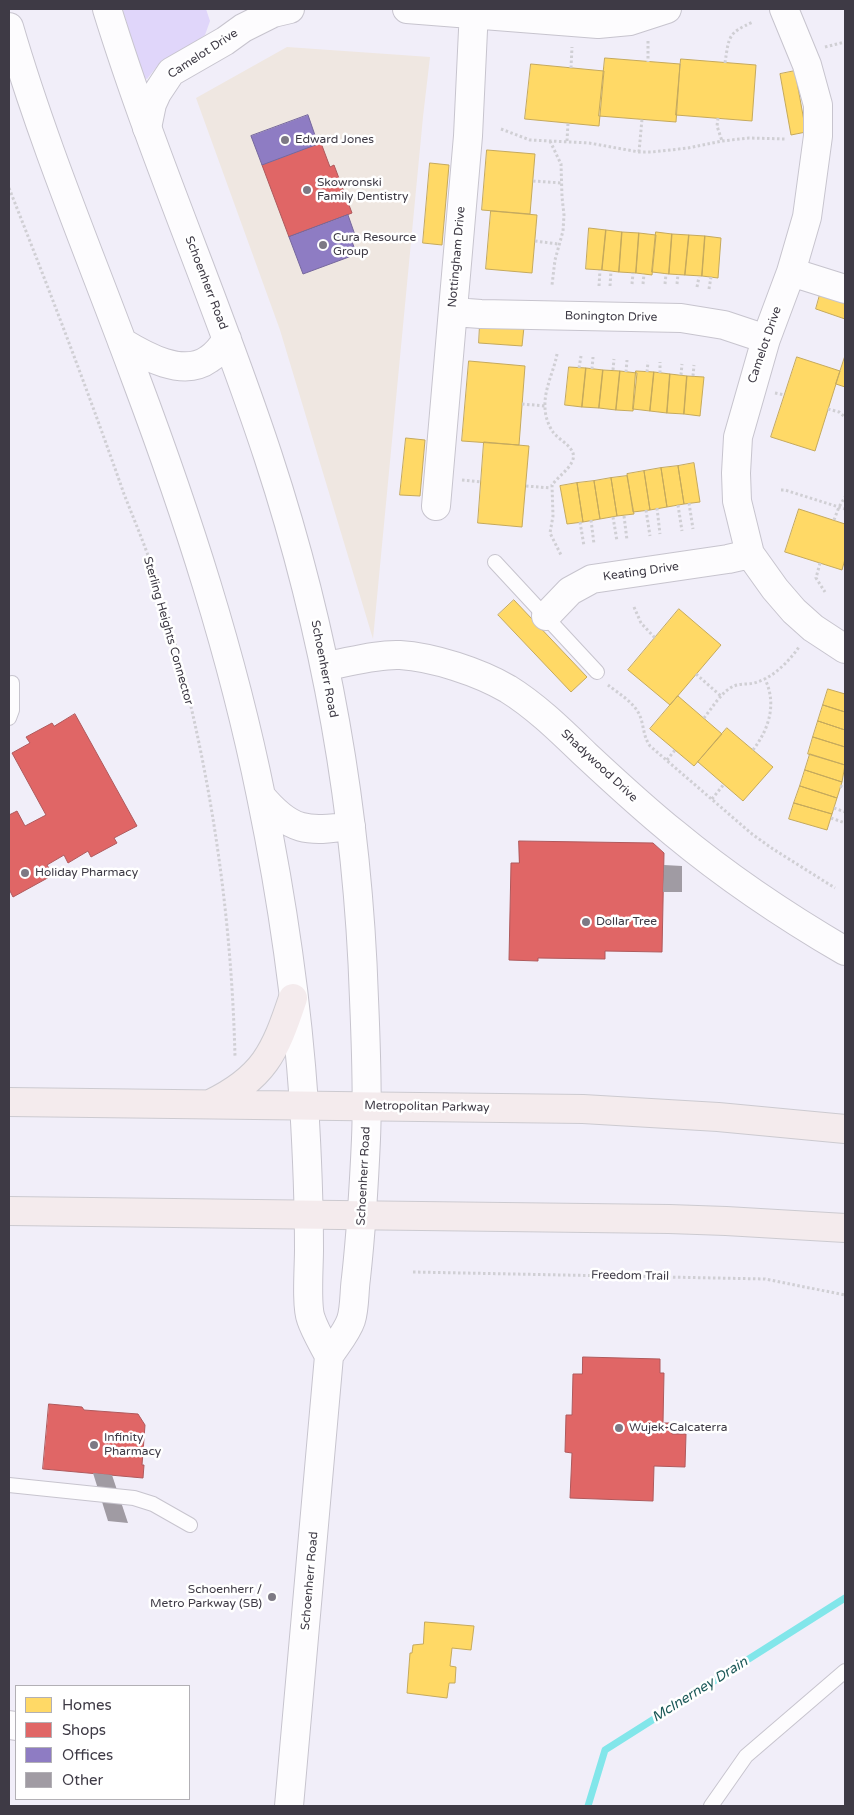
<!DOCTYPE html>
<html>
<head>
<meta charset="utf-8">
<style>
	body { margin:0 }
	#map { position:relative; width:854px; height:1815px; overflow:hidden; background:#f1eef9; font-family:"Varela Round",sans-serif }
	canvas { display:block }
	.frame { position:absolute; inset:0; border:10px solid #3e3a45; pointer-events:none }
	.legend { position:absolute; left:15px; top:1685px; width:175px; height:115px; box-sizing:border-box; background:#fff; border:1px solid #b2b0b5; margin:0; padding:6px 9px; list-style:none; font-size:15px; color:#3e3a45 }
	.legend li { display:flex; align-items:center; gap:10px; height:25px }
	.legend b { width:25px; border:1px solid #b2b0b5 }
</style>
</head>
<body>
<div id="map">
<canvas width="854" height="1815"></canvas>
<div class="frame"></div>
<ul class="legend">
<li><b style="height:14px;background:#ffd966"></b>Homes</li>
<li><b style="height:14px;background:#e06666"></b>Shops</li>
<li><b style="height:14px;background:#8e7cc3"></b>Offices</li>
<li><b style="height:14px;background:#a09ba3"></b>Other</li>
</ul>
</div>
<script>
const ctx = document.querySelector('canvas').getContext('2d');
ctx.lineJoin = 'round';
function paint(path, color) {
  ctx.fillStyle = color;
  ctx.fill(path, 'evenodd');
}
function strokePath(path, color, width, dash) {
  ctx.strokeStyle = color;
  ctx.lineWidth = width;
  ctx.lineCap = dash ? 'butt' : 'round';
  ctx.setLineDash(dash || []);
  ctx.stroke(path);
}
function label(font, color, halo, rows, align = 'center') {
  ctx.font = font + ' "Varela Round",sans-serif';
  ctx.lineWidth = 5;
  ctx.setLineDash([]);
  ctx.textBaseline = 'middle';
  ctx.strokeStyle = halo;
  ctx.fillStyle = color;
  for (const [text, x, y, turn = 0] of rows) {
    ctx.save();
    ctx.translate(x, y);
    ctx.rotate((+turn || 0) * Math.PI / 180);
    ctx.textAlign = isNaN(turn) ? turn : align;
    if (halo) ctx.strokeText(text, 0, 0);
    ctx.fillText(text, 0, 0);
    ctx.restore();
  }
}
paint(new Path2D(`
	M287,47L430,57L423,117L373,639L280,330L196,98Z`), '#efe7e1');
paint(new Path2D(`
	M124,9H206L210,21L205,35L182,52L162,60L147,79L144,78L123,11Z`), '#e0d6fa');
const homes = new Path2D(`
	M605,58L680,64L676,122L599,116Z
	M681,59L756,65L752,121L676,115Z
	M531,64L604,71L599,126L525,119Z
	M795,71L806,132L791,135L780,74Z
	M487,150L535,154L530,214L482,210Z
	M430,163L449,165L442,245L423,243Z
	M491,211L537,215L532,273L486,269Z
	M589,228L606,230L602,270L586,269Z
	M606,230L622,232L619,272L602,270Z
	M622,232L639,233L636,273L619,272Z
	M656,232L672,234L669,274L652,272Z
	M639,233L656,235L652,275L636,273Z
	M672,234L689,235L685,275L669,274Z
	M689,235L705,236L702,276L685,275Z
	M705,236L721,238L718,278L702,276Z
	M821,291L845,299V319L816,309Z
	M480,324L524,327L522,346L479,343Z
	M845,356V387L836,384Z
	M797,357L840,371L815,451L771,437Z
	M469,361L525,366L519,445L462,441Z
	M569,367L586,368L582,407L565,405Z
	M586,368L603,370L599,408L582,407Z
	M603,370L620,371L616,410L599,408Z
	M620,371L637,373L633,411L616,410Z
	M636,371L654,372L650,411L633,409Z
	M654,372L670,374L667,413L650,411Z
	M670,374L687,376L684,414L667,413Z
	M687,376L704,377L700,416L684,414Z
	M406,438L425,440L420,496L400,495Z
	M484,442L529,446L522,527L478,523Z
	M694,463L700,502L684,504L678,466Z
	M678,466L684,504L667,507L661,468Z
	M661,468L667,507L650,510L644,471Z
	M644,471L650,510L633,512L627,474Z
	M627,476L634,514L617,516L611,478Z
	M611,478L617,516L600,519L594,481Z
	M594,481L600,519L583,522L577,483Z
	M577,483L583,522L567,524L560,486Z
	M799,509L845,524V559L842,570L785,552Z
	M514,600L587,677L571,692L498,615Z
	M679,609L721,645L670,705L628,670Z
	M828,689L845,694V712L823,705Z
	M678,696L722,734L694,766L650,729Z
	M823,705L845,712V730L818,721Z
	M818,721L845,730V747L813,737Z
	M727,728L773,767L743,801L698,762Z
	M813,737L845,747V765L808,754Z
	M810,754L845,765L842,782L805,770Z
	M805,770L842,782L837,798L800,786Z
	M800,786L837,798L832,814L794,803Z
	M794,803L832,814L827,830L789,819Z
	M425,1622L474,1626L471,1650L452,1648L450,1666L456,1667L455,1683H449L447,1698L407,1693L410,1653H412L413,1645L423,1644Z`);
paint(homes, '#ffd966');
strokePath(homes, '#c5a95c', 1);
const shops = new Path2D(`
	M321,143L330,167L334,165L352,213L289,237L262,165Z
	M75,714L137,826L114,838L117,843L91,857L88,851L68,863L64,855L47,865L53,875L13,897L9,889V815L17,811L25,826L46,815L12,753L30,743L26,737L52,723L54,726Z
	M519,841L653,843L664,853L662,952L605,951V959L538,958V961L509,960L511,863H519Z
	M583,1357L660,1359V1373H664L663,1423H672V1434H686L685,1467L654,1466L653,1501L570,1498L572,1453L565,1452L566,1415H572L573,1374H582Z
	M49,1404L82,1407L84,1410L138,1414L145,1425L142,1465H144L143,1478L43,1469Z`);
paint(shops, '#e06666');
strokePath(shops, '#af595c', 1);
const offices = new Path2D(`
	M308,115L318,144L262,165L251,136Z
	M348,215L355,235L350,237L357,254L303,274L289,237Z`);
paint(offices, '#8e7cc3');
strokePath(offices, '#76689d', 1);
strokePath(new Path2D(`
	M588,1806L605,1750L845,1598`), '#82e6ea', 7);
paint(new Path2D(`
	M664,865L682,866V892H663Z
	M93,1473L112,1475L128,1523L108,1521Z`), '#a09ba3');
const service = new Path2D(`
	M495,562L597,672
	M9,718L12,710V683
	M9,1485L134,1498L153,1504L190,1525
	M711,1806L746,1756L845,1671`);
const minor = new Path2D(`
	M407,9L598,24L630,21L667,9
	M784,9L807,65L818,105V136L807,217L791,272L766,339L738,437L736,473L737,501L750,554L775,589L794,611L813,628L845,649
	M147,128L152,104L157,93L171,72L225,41L243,28L273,13L290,9
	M791,272L845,289
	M453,312L481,314L681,318L724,325L766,339
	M436,506L468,136L474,9
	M546,616L570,591L592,579L728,559L750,554
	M326,666C350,662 376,654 400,655C433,657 479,672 508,689C537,707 562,732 586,755C615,782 643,808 674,833C727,877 785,916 845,951
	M9,1725L16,1726`);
const secondary = new Path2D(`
	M107,9C154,161 219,306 268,456C326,632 358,814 364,999C366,1045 368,1092 366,1139C364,1185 361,1232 356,1278C354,1291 355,1308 351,1320C347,1332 336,1345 329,1356L289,1806
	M9,27C44,147 93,262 136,379C187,515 232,653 261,796C282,898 297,1001 304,1104C307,1153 309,1201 309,1250C309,1266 306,1306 311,1319C315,1331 323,1344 329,1356
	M122,342C145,356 183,378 209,359C217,354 222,347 227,339
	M261,796C291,832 307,832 351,826`);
const primary = new Path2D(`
	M9,1102L583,1109L718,1117L845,1129
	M210,1104C264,1078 275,1052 293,998
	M9,1211L669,1219L726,1221L845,1228`);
strokePath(service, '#c7c4ce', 16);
strokePath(minor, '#c7c4ce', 30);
strokePath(secondary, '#c7c4ce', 30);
strokePath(primary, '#cccad0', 30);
strokePath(new Path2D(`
	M648,41V62
	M825,47L845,42
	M725,63C729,36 728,33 753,22
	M571,68L572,47
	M718,118L717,126L722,141
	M501,129L530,140L589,143L639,152H652L688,148L722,141L749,138L786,139
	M550,141L561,164L562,197L564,215L563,231L555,260L552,285
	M567,141L568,123
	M639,152L642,119
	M533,181L562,183
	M9,188C49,289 88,391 124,494C135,522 147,550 156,579C205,733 231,895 235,1057
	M535,241L558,244
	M632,284L633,273
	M643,284L644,274
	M665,284L666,274
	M677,284L678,274
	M599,286L600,270
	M610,286L611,271
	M697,287L699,277
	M709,289L711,277
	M557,354C554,371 544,389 545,407C545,415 548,425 553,432C559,441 579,448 572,462C568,470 558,477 552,485L553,516L550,533L561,555
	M579,368L581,356
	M592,369L593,357
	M613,370L614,359
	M626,372L627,360
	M647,372L648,362
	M660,373V362
	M681,375L682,364
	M693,376L694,365
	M775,393L785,395
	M522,404L545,406
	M828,409L839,412L845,417
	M462,480L481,482
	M526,486L551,488
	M781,490H785L845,509
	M689,503L693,529
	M678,505L682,531
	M657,508L660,534
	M646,510L650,536
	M624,516L627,540
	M613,517L617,541
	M591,520L594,544
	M834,520L839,507L845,497
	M580,522L584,546
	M820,563L816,578L825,592
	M634,607L641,623L655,638
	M696,674L722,697
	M608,685C618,693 635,703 640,716C644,726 643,736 650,746L752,834L773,849L835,888
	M704,718C712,708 722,691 734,686C741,683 750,685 757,682C774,677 789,661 799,647
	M753,750C769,729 777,704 765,679
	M667,760L675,750
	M844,776H845
	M840,786L845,788
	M712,799L724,784
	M834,808L845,812
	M831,818L845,823
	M413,1272L765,1279L845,1295`), '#d0cfd4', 3, [2.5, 2.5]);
strokePath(service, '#fdfcfe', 14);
strokePath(minor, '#fdfcfe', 28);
strokePath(secondary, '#fdfcfe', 28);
strokePath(primary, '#f4ebed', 28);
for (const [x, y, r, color] of [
	[285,140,5,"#7d7984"],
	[307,190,5,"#7d7984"],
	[323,245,5,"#7d7984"],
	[25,873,5,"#7d7984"],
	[586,922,5,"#7d7984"],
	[619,1428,5,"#7d7984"],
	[94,1445,5,"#7d7984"],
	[272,1597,5,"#7d7984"]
]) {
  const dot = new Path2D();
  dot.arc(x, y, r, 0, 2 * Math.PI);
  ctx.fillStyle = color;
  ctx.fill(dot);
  strokePath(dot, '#fff', 2);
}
label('12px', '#3e3a45', '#fff', [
	["Camelot Drive",203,54,-33],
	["Nottingham Drive",457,257,-85],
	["Schoenherr Road",206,283,69],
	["Bonington Drive",611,317,1],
	["Camelot Drive",765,345,-71],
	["Keating Drive",641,572,-8],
	["Sterling Heights Connector",168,631,74],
	["Schoenherr Road",324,669,79],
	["Shadywood Drive",599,766,43],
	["Metropolitan Parkway",427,1107,1],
	["Schoenherr Road",364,1176,-87],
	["Freedom Trail",630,1276,1],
	["Schoenherr Road",310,1581,-85]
]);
label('12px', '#3e3a45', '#fff', [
	["Edward Jones",295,140],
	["Skowronski",317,183],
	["Family Dentistry",317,197],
	["Cura Resource",333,238],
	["Group",333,252],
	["Holiday Pharmacy",35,873],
	["Dollar Tree",596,922],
	["Wujek-Calcaterra",629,1428],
	["Infinity",104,1438],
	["Pharmacy",104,1452],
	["Schoenherr /",262,1590,"right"],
	["Metro Parkway (SB)",262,1604,"right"]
], 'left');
label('italic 14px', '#1b5858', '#fff', [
	["McInerney Drain",700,1690,-32]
]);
</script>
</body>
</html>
